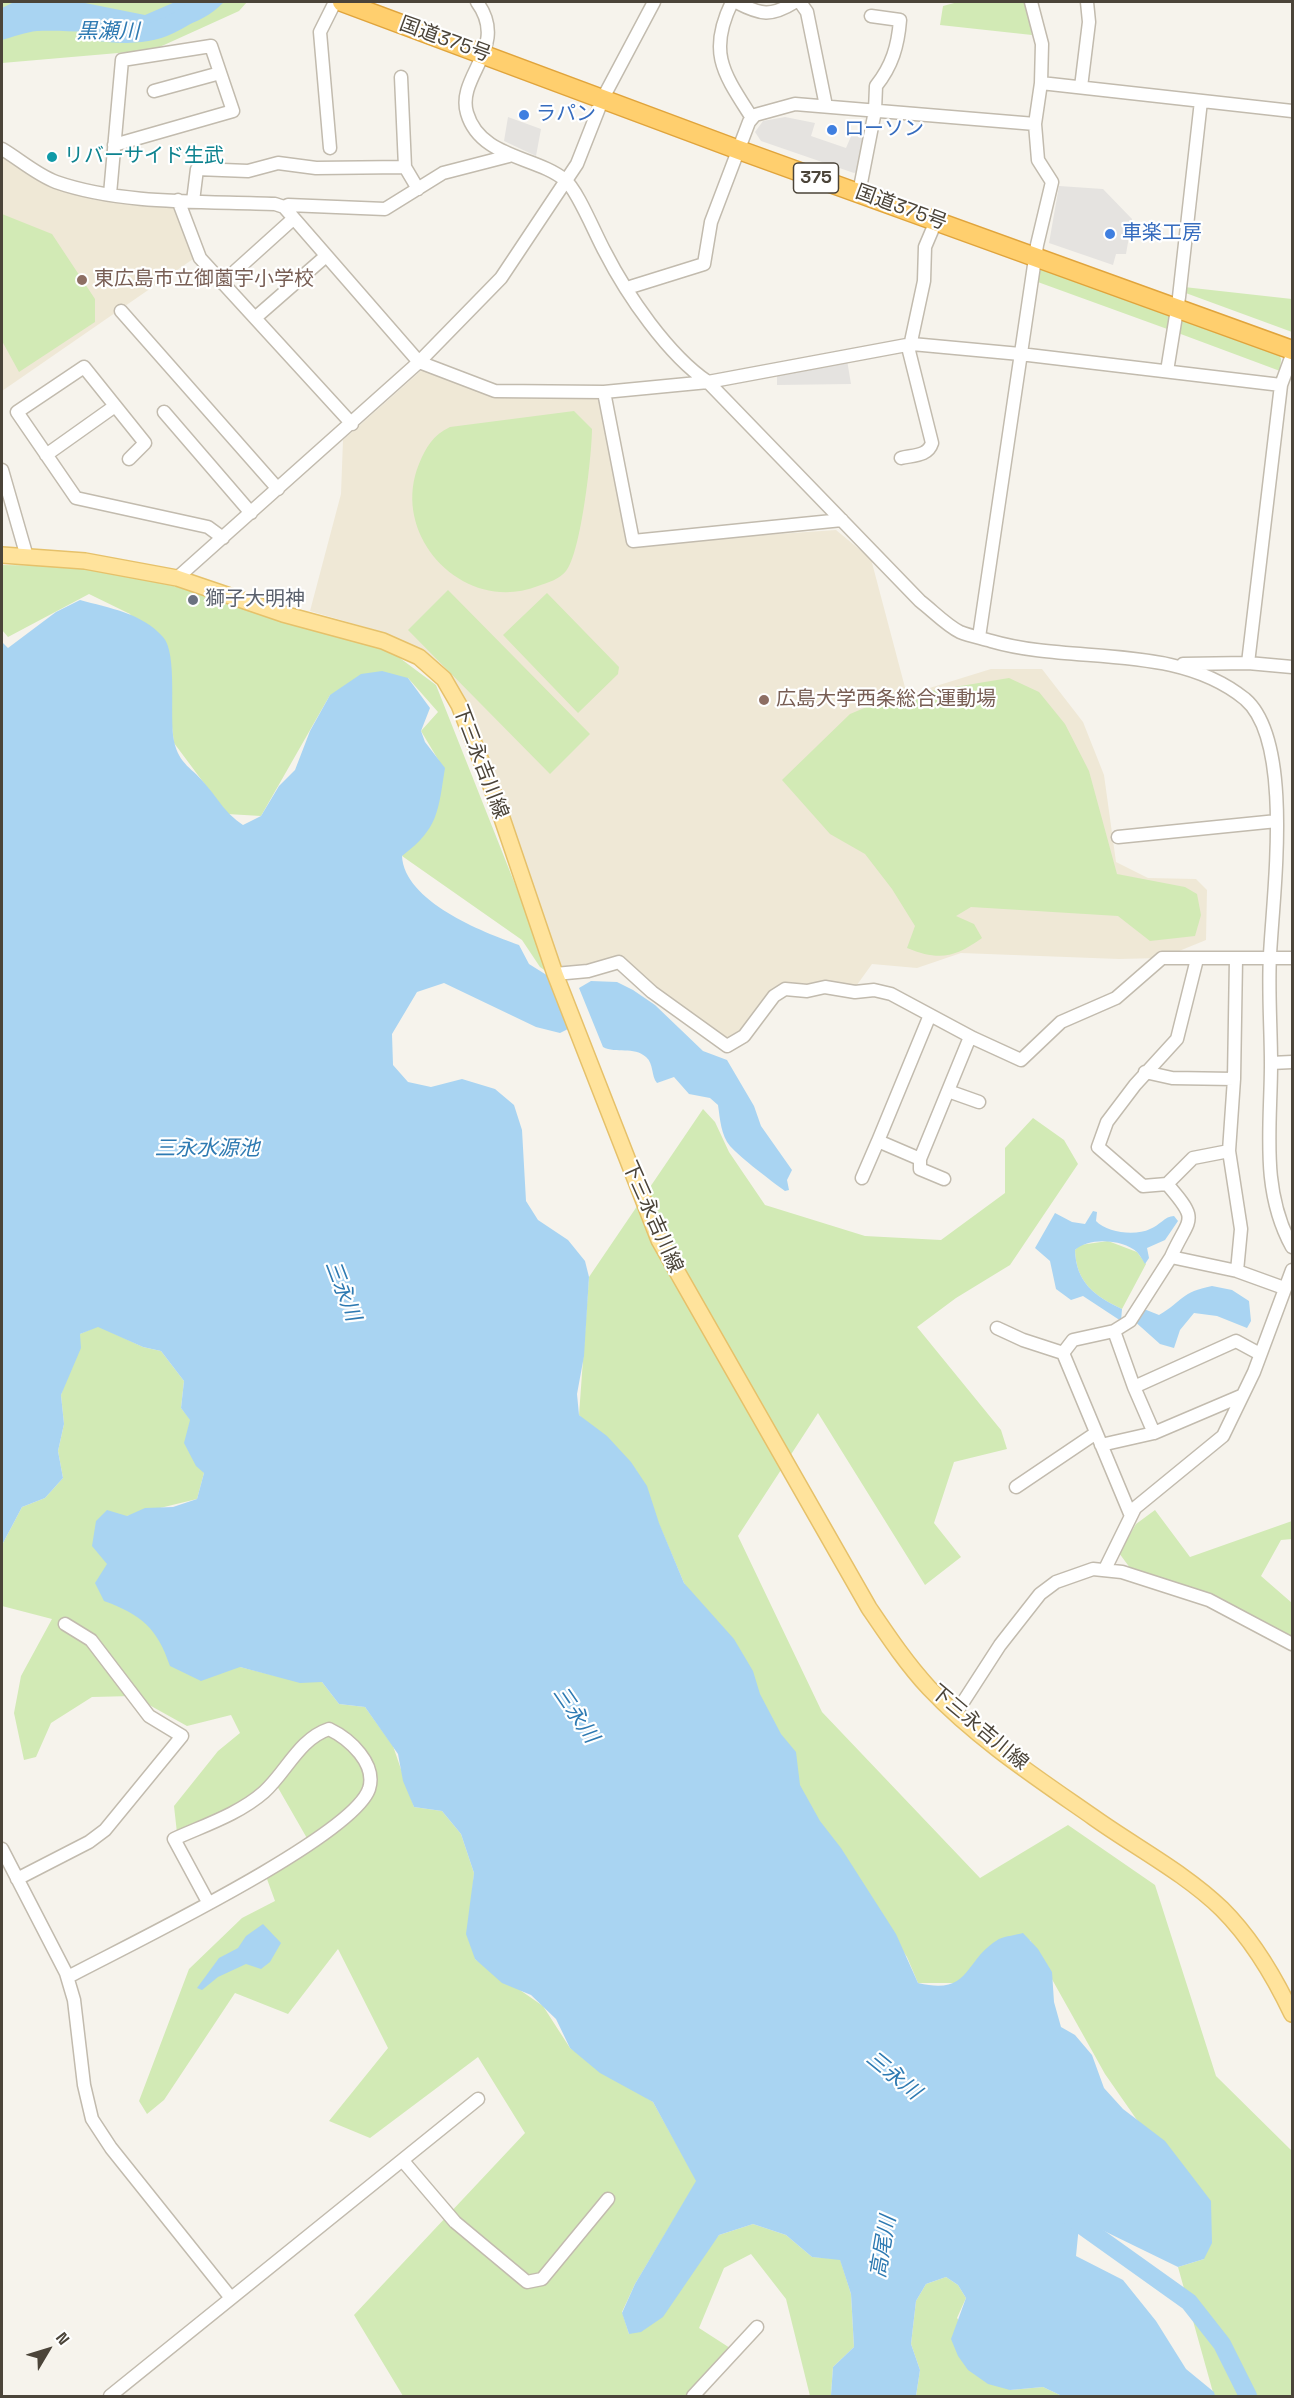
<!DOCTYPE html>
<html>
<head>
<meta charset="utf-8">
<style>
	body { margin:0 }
	#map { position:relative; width:1294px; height:2398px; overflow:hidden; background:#f6f3ec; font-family:"Space Grotesk",sans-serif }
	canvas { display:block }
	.frame { position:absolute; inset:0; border:3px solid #4b4439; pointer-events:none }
	.north { position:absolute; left:18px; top:2320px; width:60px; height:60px; -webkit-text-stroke:4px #fff; paint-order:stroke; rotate:52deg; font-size:16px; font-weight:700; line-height:24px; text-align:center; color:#4b4439 }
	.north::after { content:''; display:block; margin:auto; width:21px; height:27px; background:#4b4439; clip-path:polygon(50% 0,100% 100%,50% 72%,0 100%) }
</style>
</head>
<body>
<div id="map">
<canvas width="1294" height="2398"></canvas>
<div class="frame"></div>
<div class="north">N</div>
</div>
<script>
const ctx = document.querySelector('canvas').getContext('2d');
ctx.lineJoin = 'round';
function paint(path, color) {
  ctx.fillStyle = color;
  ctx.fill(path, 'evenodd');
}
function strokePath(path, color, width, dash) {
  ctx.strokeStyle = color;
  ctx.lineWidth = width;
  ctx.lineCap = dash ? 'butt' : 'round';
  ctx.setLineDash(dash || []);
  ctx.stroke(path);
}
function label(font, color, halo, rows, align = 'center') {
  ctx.font = font + ' "Space Grotesk","Noto Sans JP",sans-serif';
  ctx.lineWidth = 4.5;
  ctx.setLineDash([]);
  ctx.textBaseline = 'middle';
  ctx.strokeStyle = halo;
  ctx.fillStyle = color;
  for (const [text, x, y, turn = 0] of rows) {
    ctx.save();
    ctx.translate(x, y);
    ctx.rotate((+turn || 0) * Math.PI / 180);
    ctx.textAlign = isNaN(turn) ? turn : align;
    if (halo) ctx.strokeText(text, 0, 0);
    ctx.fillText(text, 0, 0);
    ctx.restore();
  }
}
paint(new Path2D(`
	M2,155L57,189L96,200L176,206L196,257L2,391Z
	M424,368L493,395L600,397L633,544L836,530L871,559L907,695L991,669H1042L1083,722L1104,775L1116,862L1148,878L1196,879L1207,890L1206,940L1162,958L1119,959L961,953L917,968L872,964L854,989L782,986L740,1034L726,1041L710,1032L619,959L588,966L560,967L483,753L415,648L375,630L310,611L341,494L343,440Z`), '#efe8d6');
paint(new Path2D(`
	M2,2H247L239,11L153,50L2,63Z
	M958,2H1025L1032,35L940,25L943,6Z
	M2,214L52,234L95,299V322L19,372L2,341Z
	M1043,266L1170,312L1173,318L1170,330L1035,281L1037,271Z
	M1184,287L1292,299V332L1183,292Z
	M1185,319L1279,353L1281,359L1280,371L1178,333L1180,322Z
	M574,411L592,429C592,454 581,554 566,571C560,579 547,583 538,586C465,615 389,537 419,464C426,447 433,435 450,427Z
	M2,565L71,566L174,586L292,624L381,644L436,685L551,975L540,967L522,940L402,856L439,761L421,731L438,712L408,678L330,695L261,816L227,814L174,743L170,711L130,614L89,594L8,637L2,630Z
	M448,590L590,734L550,774L408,630Z
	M547,593L619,667L618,674L578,713L503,635Z
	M1009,678L1039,692L1065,724L1089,771L1117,874L1185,887L1197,894L1201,915L1195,936L1150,941L1118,916L971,907L956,916L974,924L982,938C954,958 939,961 907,948L915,926L892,889L865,854L830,834L782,780L850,714L888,698Z
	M703,1109L715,1122L729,1152L765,1205L865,1236L941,1240L1005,1193V1148L1033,1118L1064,1140L1078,1164L1010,1265L956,1298L917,1327L1001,1430L1007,1449L954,1462L934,1523L961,1557L925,1585L818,1413L738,1536L822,1712L980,1878L1068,1825L1155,1885L1216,2076L1292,2151V2396H1214L1178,2267L1204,2259L1153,2143L1105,2074L1030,1940L957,1983H918L907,1957L777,1768L684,1583L636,1470L579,1415L589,1277Z
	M1108,1241L1137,1252L1146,1264L1122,1309C1094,1296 1076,1282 1075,1250L1080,1245Z
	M98,1326L143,1347L161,1351L184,1381L181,1408L190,1419L204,1473L197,1499L127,1516L240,1667L292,1680L322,1682L339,1704L365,1707L393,1746L414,1807L442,1811L461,1834L474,1873L471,1905L475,1959L543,2006L570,2048L653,2102L697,2181L635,2284L622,2312L629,2334L719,2235L753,2224L786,2235L812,2257L840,2259L851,2294L854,2347L833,2367L831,2395L833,2396H810L786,2299L751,2254L724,2268L699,2328L730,2348L690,2396H403L354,2315L525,2133L478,2057L370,2138L329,2121L388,2048L338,1949L288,2014L235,1993L164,2100L147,2114L139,2101L189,1969L242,1918L275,1901L263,1868L308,1840L277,1786L177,1833L174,1806L218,1751L240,1733L231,1715L187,1726L133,1696L92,1697L51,1723L36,1757L24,1760L14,1713L21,1676L52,1619L2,1606V1545L22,1507L45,1498L63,1478L58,1451L64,1424L61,1395L80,1334Z
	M1155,1510L1190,1557L1292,1521V1539L1281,1540L1261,1576L1292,1603V1639L1136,1576L1119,1553L1136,1524Z
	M946,2277L958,2285L966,2298L957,2318L1010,2390L1043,2387L1062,2396H916L920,2370L911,2344L916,2301L926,2284Z`), '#d2eab5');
paint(new Path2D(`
	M508,117L541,129L536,156L504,141Z
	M785,117L815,123L811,136L846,148L852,134L867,140L863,169L854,173L761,141L755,132L763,121Z
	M1059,186L1103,189L1132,219L1126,254H1116L1113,265L1049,243Z
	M847,360L851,384L777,385V375Z`), '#e5e3e0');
paint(new Path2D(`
	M14,2H80L145,15L175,2H224C179,49 95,28 37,31C26,32 13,37 2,40V8Z
	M80,600C109,608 142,613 163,637C178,653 169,716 174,741C179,765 193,768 206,785C220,801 224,812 243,825L261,816L279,786L295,770L310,731L330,695L361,674L382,671L408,678L430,708L421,731L425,742L445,768C438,811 439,828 402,856C404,901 482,932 519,945L529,964L553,979L572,1027L560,1033L536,1027L444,983L417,992L392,1034L393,1065L408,1082L431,1087L462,1079L495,1089L514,1105L522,1130L526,1201L538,1220L568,1240L585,1261L589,1277L584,1356L577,1394L579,1415L607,1436L631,1462L647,1486L659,1523L684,1583L734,1639L753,1671L760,1694L781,1734L796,1752L800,1785L820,1821L841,1848L896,1934L918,1983C972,1996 963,1960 999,1939C1006,1936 1016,1935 1023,1933L1038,1949L1052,1972L1054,2002L1061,2027L1075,2035L1092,2055L1104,2088L1123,2109L1165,2141L1211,2201L1212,2243L1204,2259L1178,2267L1102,2230L1080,2215L1076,2256L1123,2280L1156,2321L1186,2369L1214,2392L1215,2396H1062L1043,2387L1010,2390L988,2384L968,2370L958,2356L951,2339L966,2298L958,2285L946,2277L926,2284L916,2301L911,2344L920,2370L916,2396H833L831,2395L833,2367L854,2347L851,2294L840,2260L812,2257L786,2235L753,2224L719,2235L663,2317L641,2332L629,2334L622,2313L635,2284L696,2181L653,2102L600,2073L570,2048L556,2019L531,1995L502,1983L475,1959L466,1934L474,1873L461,1834L442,1811L414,1807L403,1781L398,1754L365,1707L339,1704L322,1682L300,1683L240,1667L201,1681L170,1666C157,1628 142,1615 104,1601L95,1583L107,1564L92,1546L96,1521L107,1510L127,1516L145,1508L173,1507L197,1499L204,1473L196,1466L184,1443L190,1420L181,1408L184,1381L161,1351L143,1347L98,1327L80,1334L81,1348L61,1395L64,1424L58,1451L63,1478L45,1498L22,1507L2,1545V642L8,648L56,612Z
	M591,981L617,982L633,990L655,1005L703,1051L727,1060L754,1106L761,1126L792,1170L787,1180L789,1190L785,1191C770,1180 742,1159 730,1146C721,1135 720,1119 718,1105L710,1098L689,1094L674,1077L657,1083C651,1076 654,1064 646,1057C634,1046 616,1054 603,1047L579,988Z
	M1093,1211L1097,1212L1096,1221C1107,1233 1136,1236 1150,1229C1159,1226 1165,1216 1174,1216L1178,1221L1165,1240L1147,1248L1149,1258L1145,1264C1143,1261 1140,1255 1137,1252C1123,1239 1088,1237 1075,1250C1076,1282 1094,1296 1122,1309L1121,1321L1083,1296L1071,1300L1056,1289L1050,1261L1035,1248L1055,1213L1072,1222L1085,1224Z
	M1212,1286L1232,1290L1249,1301L1251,1321L1247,1328L1217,1316L1194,1313L1180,1330L1174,1348L1160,1344L1132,1319L1144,1309L1159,1315C1183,1301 1181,1292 1212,1286Z
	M263,1924L281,1943L270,1962L261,1969L246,1964L218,1977L202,1990L197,1988L219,1958L238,1948L246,1936Z`), '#a9d4f2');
strokePath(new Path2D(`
	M91,31C144,38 164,34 206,2
	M1060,2210L1189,2302L1222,2344L1248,2396`), '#a9d4f2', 18);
const minor = new Path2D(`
	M477,2C510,47 456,76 467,113C480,158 536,156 565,180C577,189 596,236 605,252C627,295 668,355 708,382L920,601C933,611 946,625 960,632C970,636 981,638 991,641C1073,665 1175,642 1245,699C1294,741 1273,893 1270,955C1268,991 1271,1028 1271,1064C1271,1127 1260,1189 1292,1247
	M732,2C707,53 724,74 752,118
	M736,2C761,15 771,17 795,2
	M800,2L807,12L826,106
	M401,77L405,167
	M1041,83L1292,111
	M1081,87L1089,22L1087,2
	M154,91L220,73
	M330,148L320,32L335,2
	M2,149C19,159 37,175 56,182C122,205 205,201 275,204L284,207L419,362L495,391L604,392L708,382L912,344L1020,354L1281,385
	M859,193L875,111L876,86C892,66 898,46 900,20L871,16
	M110,194L122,60L211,46L233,111L114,145
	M178,200L200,258L352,424
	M193,201L197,169L248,171L278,163L316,168L405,167L418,189
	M284,207L288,205L385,209L443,173L509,156
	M222,283L293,219
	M627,288L704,264L711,222L749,122L755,115L795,104L1035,124
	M121,311L278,489
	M255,318L326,256
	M1167,371L1179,297L1201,101
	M604,392L633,541L842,520
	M164,412L251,513
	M46,455L115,406
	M901,458C914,455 928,456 932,443L909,351L924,281L925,247L936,221
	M129,459L145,443L84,367L17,412L76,498L208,527L223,538
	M2,470L27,557
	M177,578L419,362L501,278L577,164L603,98L654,2
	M979,637L1037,245L1052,182L1038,160L1035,124L1041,83L1042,44L1031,2
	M1248,663L1281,385L1292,355
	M1183,664L1248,663L1292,667
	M1118,837L1277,821
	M1197,959L1177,1039L1135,1085L1107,1122L1098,1147L1143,1186L1167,1184C1201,1223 1189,1216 1171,1257L1237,1271L1284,1288
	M1236,959L1234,1079L1229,1151L1241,1229L1237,1271
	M555,974L588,971L619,962L652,992L727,1046L744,1036L774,996L785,989L807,991L825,987L855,992L874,990L891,994L973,1038L1021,1060L1061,1022L1116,998L1162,958H1292
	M930,1015L878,1141L920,1159L970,1037
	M1271,1063L1292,1062
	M1145,1072L1172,1078L1234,1079
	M948,1091L979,1102
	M920,1159V1169L944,1179
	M862,1178L878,1141
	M1167,1184L1193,1158L1229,1151
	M997,1328L1023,1340L1063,1353
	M1114,1331L1130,1321L1171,1257
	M1134,1387L1154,1433
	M1101,1445L1154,1433L1241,1396
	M1016,1487L1096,1433
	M1131,1516L1063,1353L1073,1340L1114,1331L1134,1387L1236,1341L1260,1354
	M1105,1569L1135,1508L1223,1436L1254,1372L1292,1270
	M956,1713L1000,1645L1040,1594L1056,1582L1093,1569L1122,1572L1209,1600L1292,1644
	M2,1849L66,1973L74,2000L84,2085L92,2119L111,2148L231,2298
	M17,1879L89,1842L105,1830L182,1736L149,1716L91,1640L65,1624
	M68,1977C122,1948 352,1838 369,1789C377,1764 350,1739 329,1729C299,1739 287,1771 264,1792C239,1814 205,1825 174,1839L208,1902
	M403,2161L455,2222L527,2282L542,2279L608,2199
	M110,2396L478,2099
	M693,2396L757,2327`);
const major = new Path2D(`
	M2,555L85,561L177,578L283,614L383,641L419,657L444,679L459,705L491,786L555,974L659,1240L869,1608C888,1636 906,1663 929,1688C976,1738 1037,1778 1093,1817C1135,1847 1185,1873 1222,1909C1253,1940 1274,1976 1292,2014`);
const highway = new Path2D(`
	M342,2L739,150L1292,350`);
strokePath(minor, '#c2bbae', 15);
strokePath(major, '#e6c16a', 18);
strokePath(highway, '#e0a43c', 21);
strokePath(minor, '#fff', 12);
strokePath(major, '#ffe39c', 15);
strokePath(highway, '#ffcf6e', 18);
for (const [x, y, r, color] of [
	[524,115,6,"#3f7fe0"],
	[832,130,6,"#3f7fe0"],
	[52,157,6,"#0f9aa8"],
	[1110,234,6,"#3f7fe0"],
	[82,280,6,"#8d6e63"],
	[193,600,6,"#6b7280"],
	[764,700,6,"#8d6e63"]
]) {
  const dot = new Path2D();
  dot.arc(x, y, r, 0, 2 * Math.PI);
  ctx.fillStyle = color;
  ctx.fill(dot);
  strokePath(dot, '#fff', 2);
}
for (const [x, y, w] of [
	[816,178,45]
]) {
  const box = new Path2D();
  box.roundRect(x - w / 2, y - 15, w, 30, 4.5);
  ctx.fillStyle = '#fff';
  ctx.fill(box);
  strokePath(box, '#4b4439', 1.5);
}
label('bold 18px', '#4b4439', null, [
	["375",816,178]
]);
label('20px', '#4b4439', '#fff', [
	["国道375号",445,40,20],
	["国道375号",901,208,20],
	["下三永吉川線",480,762,69],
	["下三永吉川線",652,1217,66],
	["下三永吉川線",979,1728,40]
]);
label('20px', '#366cbe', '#fff', [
	["ラパン",536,115],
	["ローソン",844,130],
	["車楽工房",1122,234]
], 'left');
label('20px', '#0d838f', '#fff', [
	["リバーサイド生武",64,157]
], 'left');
label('20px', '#785e54', '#fff', [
	["東広島市立御薗宇小学校",94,280],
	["広島大学西条総合運動場",776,700]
], 'left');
label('20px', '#5b616d', '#fff', [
	["獅子大明神",205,600]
], 'left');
label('italic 21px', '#2e7ab2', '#fff', [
	["黒瀬川",108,32],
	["三永水源池",207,1149],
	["三永川",342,1291,69],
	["三永川",575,1715,56],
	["三永川",893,2076,39],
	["高尾川",884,2247,-80]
]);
</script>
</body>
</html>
